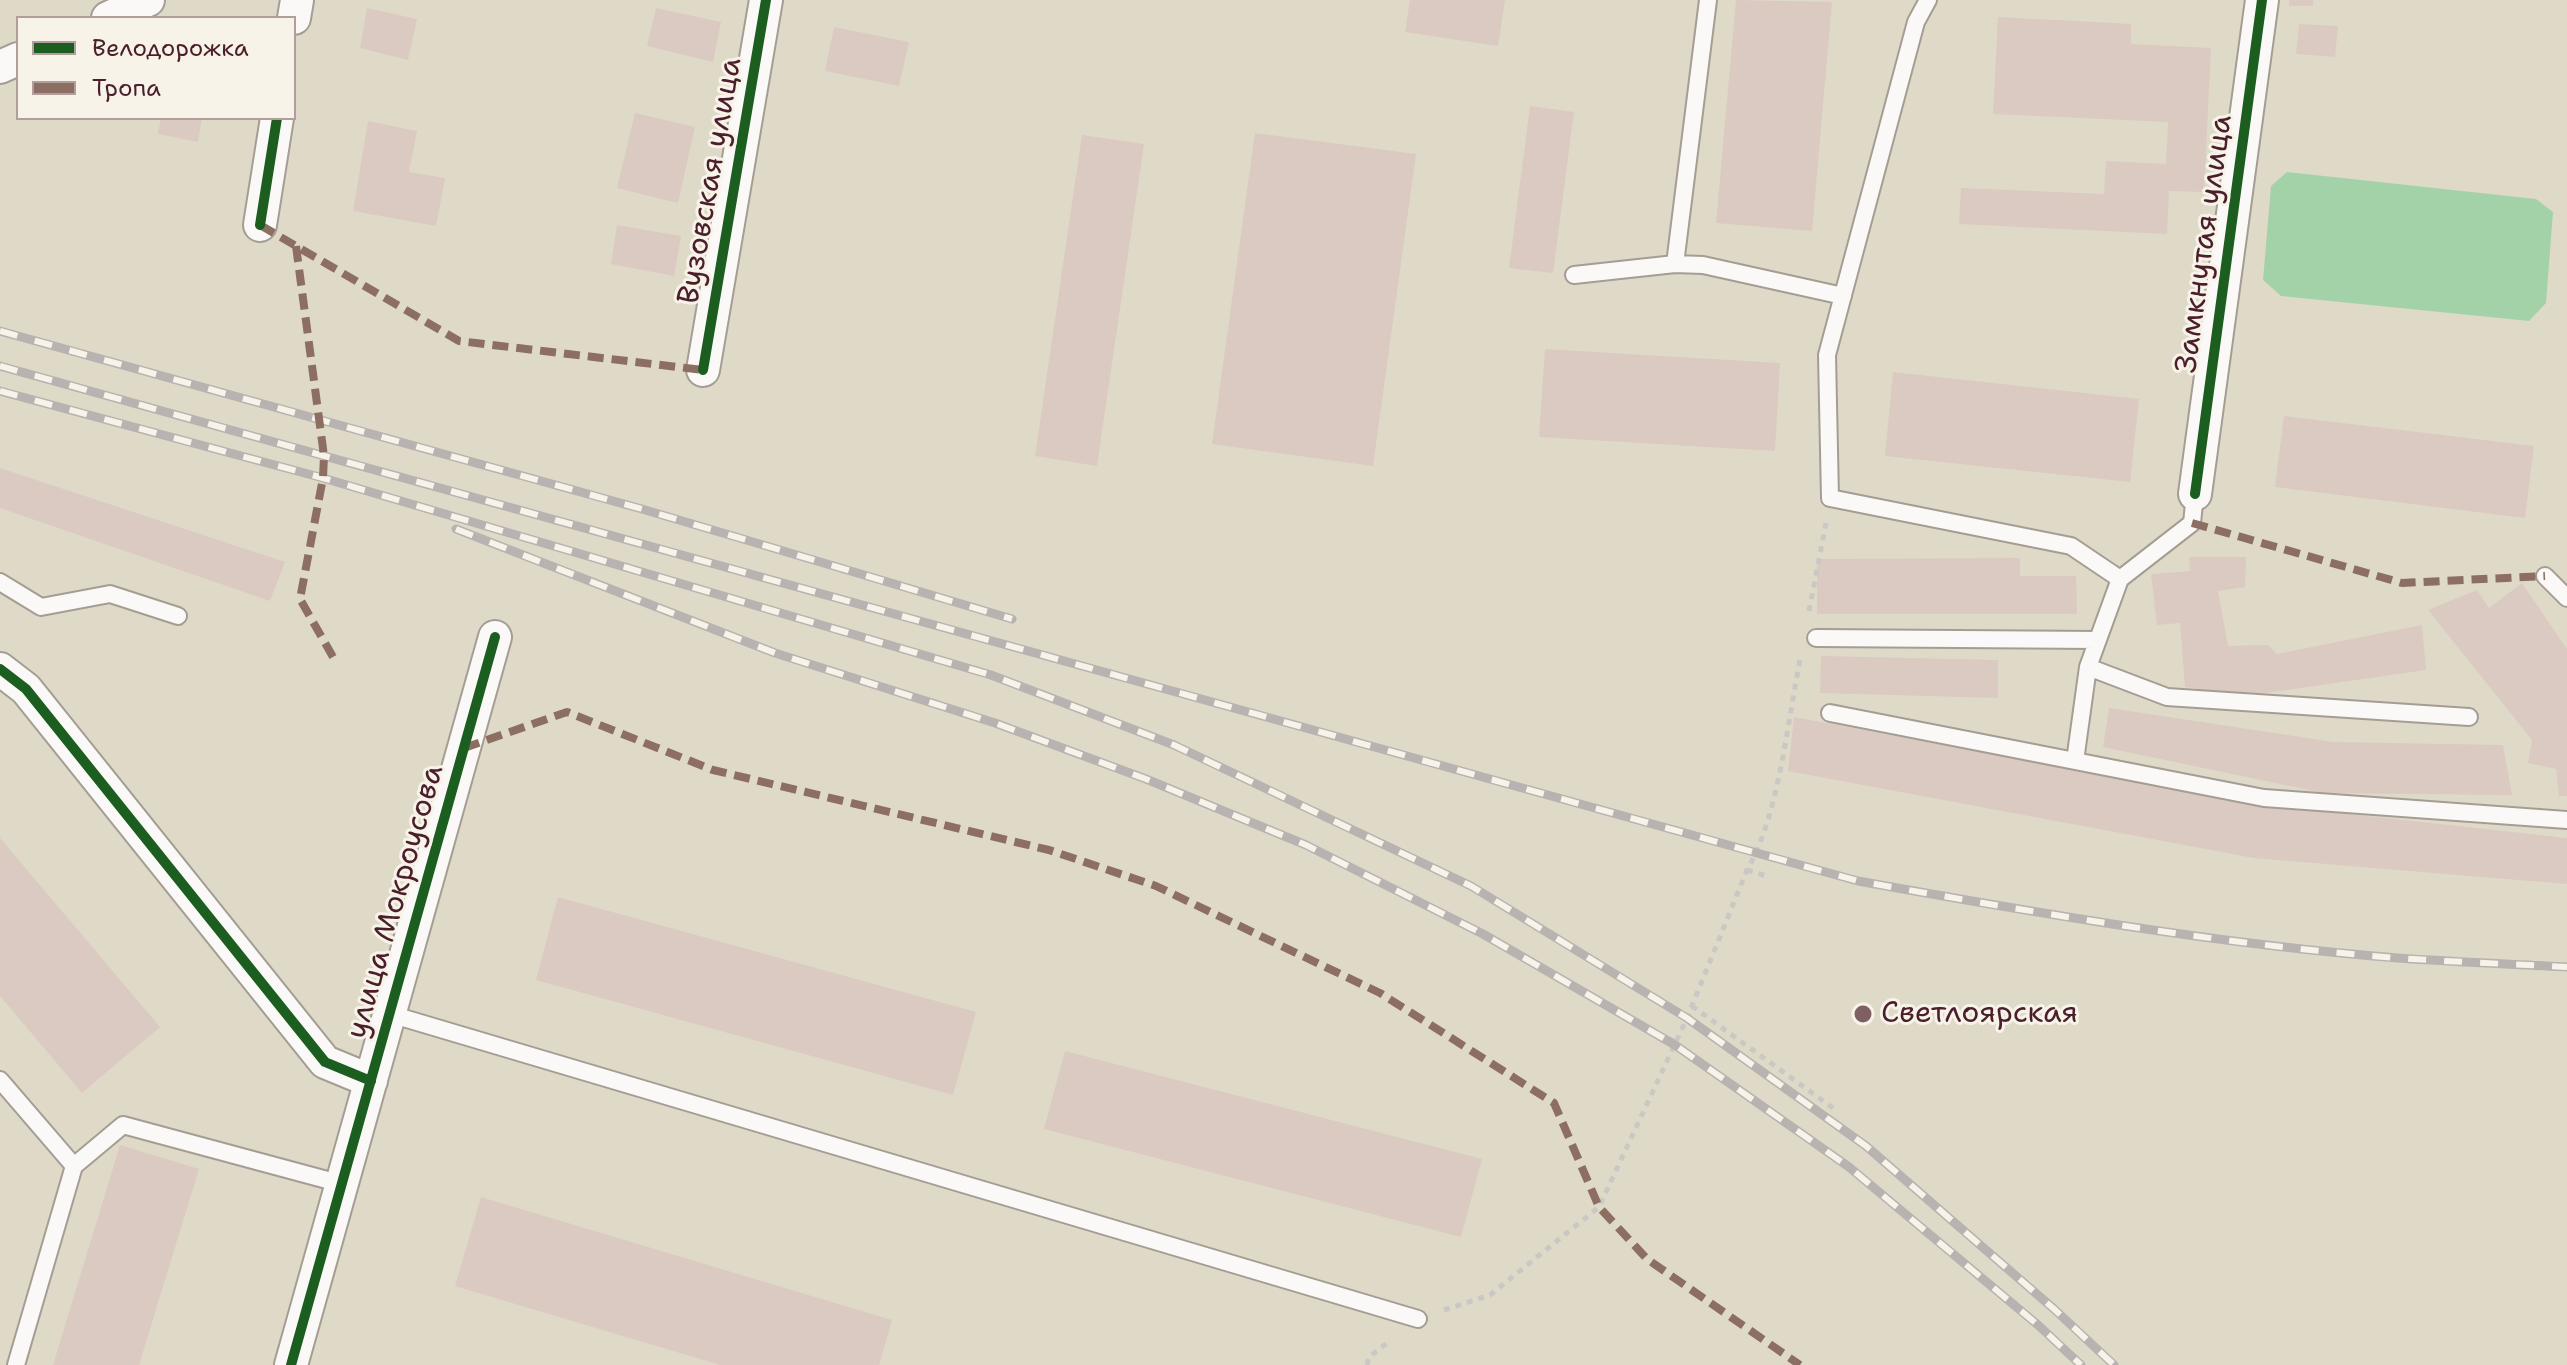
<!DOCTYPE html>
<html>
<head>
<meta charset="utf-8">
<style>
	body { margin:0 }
	#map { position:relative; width:2567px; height:1365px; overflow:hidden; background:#dfdac7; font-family:"Shantell Sans",sans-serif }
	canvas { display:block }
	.legend { position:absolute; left:16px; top:16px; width:280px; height:104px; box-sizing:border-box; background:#f7f3e8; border:2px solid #b29e9c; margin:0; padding:10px 14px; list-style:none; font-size:24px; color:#4a1f2b }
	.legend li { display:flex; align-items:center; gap:16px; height:40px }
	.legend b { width:40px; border:2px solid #b29e9c }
</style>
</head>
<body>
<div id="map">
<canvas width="2567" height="1365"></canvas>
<ul class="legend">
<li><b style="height:10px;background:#1b5e20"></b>Велодорожка</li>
<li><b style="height:10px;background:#8d6e63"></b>Тропа</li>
</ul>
</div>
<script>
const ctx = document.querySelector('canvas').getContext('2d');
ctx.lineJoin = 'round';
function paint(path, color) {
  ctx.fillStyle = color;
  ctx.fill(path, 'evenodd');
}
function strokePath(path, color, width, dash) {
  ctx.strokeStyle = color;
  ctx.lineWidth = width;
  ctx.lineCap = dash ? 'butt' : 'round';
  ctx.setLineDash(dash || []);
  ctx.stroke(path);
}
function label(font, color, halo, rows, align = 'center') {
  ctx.font = font + ' "Shantell Sans",sans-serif';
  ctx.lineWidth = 6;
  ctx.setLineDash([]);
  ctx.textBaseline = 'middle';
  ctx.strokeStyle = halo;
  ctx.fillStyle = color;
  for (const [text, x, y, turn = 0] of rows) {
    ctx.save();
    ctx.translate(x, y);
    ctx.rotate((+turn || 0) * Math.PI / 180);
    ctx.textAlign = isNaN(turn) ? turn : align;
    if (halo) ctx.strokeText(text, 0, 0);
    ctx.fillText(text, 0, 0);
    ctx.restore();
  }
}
paint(new Path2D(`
	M2287,172L2536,199L2553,212L2546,303L2529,321L2281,296L2263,280L2271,186Z`), '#a4d2a8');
paint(new Path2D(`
	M1410,0H1505L1498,46L1405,32Z
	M1736,0L1832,2L1812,231L1716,223Z
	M2289,0H2313V6H2289Z
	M367,8L417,19L408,60L360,48Z
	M656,8L721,22L713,62L647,46Z
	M1998,17L2131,24V44L2211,48L2204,192L2169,191L2167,234L1959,224L1961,188L2104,194L2106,161L2166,164L2168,122L1993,114Z
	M2299,24L2338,26L2335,57L2296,54Z
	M834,27L909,42L899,86L825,71Z
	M1530,106L1574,112L1553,273L1509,268Z
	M635,113L695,127L678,203L617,188Z
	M161,118H202L198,142L158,134Z
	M368,121L417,131L409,172L445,178L436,226L353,211Z
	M1255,133L1416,154L1373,466L1212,444Z
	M1082,135L1144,144L1097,466L1035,456Z
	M617,225L681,236L674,276L611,264Z
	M1545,349L1780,363L1775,451L1539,437Z
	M1893,372L2139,399L2130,482L1885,456Z
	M2284,416L2534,446L2525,518L2275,487Z
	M0,468L285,562L270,601L0,508Z
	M2189,557H2246L2245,587L2218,591L2228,646L2268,645L2277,654L2422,625L2426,670L2245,696L2185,687L2180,623L2157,625L2151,574L2190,571Z
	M2020,558V576H2076L2077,614H1817V559Z
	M2522,583L2567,649V796H2559L2556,769L2528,763L2532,740L2428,610L2477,590L2489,608Z
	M1821,656L1998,660V698L1820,693Z
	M2109,708L2334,742L2503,745L2512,795L2323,793L2103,747Z
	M1794,717L2258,804L2567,838V884L2254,858L1788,771Z
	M0,838L160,1027L82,1093L0,996Z
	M558,897L976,1012L953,1095L536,980Z
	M1065,1051L1482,1159L1461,1237L1044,1129Z
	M120,1145L199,1169L139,1365H53Z
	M481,1197L892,1320L879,1365H720L455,1286Z`), '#dbcac1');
const lane = new Path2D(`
	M1928,0L1916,22L1827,355L1830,498L2071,546L2120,579
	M1675,264L1708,0
	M1574,275L1675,264L1703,265L1843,296
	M2195,494L2192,523L2120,579L2088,667L2075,761L2264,798L2567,820
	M2545,576L2567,598
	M0,582L41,607L110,594L178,616
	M1816,638L2098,640
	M2088,667L2167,697L2469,717
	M1830,713L2075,761
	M390,1014L1418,1319
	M0,1080L74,1166L16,1365
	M74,1166L123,1125L342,1184`);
const street = new Path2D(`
	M108,18L148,0
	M294,18L297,0
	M0,67L18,59
	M260,225L277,118
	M703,370L766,0
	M2195,494L2262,0
	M0,669L26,689L325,1062L371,1081
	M291,1365L495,637`);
strokePath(lane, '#a59d94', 20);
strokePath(street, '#a59d94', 36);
strokePath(new Path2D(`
	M1809,611L1826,523
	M1747,870L1770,877
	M1692,1006L1833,1108
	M1444,1310L1490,1295L1599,1207L1687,1018L1747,870C1779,815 1787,724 1800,660
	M1367,1365L1369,1357L1391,1340`), '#cbc7c4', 5, [6, 6]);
strokePath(lane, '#faf9f7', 16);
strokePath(street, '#faf9f7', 32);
const rail = new Path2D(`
	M0,331L642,509L1012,619
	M0,366L1858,881C2037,913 2217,944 2398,958C2454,962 2511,964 2567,967
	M0,391L323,478L991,675L1174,745L1471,886L1687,1018L1866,1146L2054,1309L2114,1365
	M456,529L775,653L995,723L1146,779L1306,845L1483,934L1675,1045L1849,1167L2038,1325L2081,1365`);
strokePath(rail, '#b8b2b1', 9);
strokePath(rail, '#f7f3e8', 6, [18]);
strokePath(new Path2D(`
	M260,225L459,341L703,370
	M296,246L324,456L323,478L300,599L333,657
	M2192,523L2402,583L2545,576
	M464,748L567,712L713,770L1049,850L1156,886L1380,993L1554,1103L1599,1207L1647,1259L1800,1365`), '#8d6e63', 8, [16, 8]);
strokePath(new Path2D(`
	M260,225L277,118
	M703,370L766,0
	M2195,494L2262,0
	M0,669L26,689L325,1062L371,1081
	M291,1365L495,637`), '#1b5e20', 10);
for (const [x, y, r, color] of [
	[1863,1014,10,"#7e6062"]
]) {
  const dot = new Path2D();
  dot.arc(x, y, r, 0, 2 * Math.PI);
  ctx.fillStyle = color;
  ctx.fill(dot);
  strokePath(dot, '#f7f3e8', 3);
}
label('30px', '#4a1f2b', '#f7f3e8', [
	["Вузовская улица",711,181,-80],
	["Замкнутая улица",2205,244,-82],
	["улица Мокроусова",396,902,-74]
]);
label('30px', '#4a1f2b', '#f7f3e8', [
	["Светлоярская",1881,1014]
], 'left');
</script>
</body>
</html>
